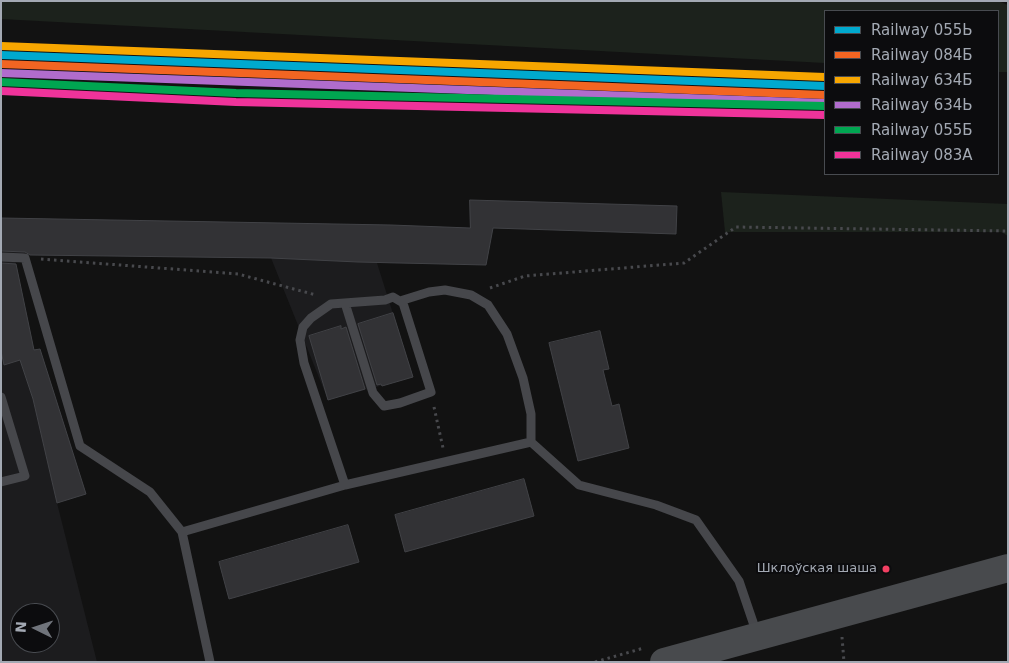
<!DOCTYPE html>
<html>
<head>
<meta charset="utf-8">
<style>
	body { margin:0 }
	#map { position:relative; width:1009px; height:663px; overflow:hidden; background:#121212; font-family:"DejaVu Sans",sans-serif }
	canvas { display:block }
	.frame { position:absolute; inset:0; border:2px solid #a3a9b3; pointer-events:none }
	.legend { position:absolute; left:824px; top:10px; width:175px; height:165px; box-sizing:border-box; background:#0c0c0e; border:1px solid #484b50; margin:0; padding:6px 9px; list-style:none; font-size:15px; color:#a3a9b3 }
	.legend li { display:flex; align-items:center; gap:10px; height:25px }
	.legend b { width:25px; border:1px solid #484b50 }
	.north { position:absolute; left:10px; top:603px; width:50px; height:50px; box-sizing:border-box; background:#0c0c0e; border:1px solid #484b50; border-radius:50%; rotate:274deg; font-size:14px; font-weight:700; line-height:20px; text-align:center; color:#a3a9b3 }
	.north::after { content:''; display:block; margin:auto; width:18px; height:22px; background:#70747b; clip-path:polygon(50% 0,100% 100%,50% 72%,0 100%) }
</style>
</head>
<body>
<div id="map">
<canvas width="1009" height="663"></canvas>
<div class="frame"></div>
<ul class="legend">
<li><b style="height:6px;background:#00a9ce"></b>Railway 055Ь</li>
<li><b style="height:6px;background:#f26522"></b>Railway 084Б</li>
<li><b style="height:6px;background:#f7a600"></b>Railway 634Б</li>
<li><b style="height:6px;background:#b06ccc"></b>Railway 634Ь</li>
<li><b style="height:6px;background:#00a651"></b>Railway 055Б</li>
<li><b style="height:6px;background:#ef339a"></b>Railway 083А</li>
</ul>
<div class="north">N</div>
</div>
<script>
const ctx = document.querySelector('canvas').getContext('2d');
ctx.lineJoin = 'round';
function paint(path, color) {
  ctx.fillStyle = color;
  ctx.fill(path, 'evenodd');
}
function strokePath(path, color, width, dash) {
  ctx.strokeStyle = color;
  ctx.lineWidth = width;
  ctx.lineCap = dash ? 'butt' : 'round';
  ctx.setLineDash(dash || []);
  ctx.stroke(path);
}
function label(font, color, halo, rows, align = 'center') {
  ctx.font = font + ' "DejaVu Sans",sans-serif';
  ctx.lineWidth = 4;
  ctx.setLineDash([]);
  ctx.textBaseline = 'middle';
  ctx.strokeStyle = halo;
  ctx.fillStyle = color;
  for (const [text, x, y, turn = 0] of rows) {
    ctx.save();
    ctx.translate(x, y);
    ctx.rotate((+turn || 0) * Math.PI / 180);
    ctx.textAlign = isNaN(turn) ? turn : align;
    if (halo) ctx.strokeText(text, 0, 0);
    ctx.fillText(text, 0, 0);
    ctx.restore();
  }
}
paint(new Path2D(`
	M470,200L677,206L676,234L493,228L486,265L377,263L413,377L328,400L271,258L46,255L40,242L15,260L34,349H40L86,494L57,503L97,662H1V218L391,225L470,228ZM20,613H50V643H20Z`), '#1c1c1e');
paint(new Path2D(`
	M1,1H998L1008,5V72H998V11H825V63L1,19Z
	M721,192L1008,204V236L1001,232H725Z`), '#1c221c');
const building = new Path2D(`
	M470,200L677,206L676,234L493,228L486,265L358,262L271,258L30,255L25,252L1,251V218L391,225L470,228Z
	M1,263L16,264L34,350L40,349L86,494L57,503L33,399L20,360L4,365L1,351Z
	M393,313L413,377L382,386L381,384L377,385L358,324Z
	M341,326V329L346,327L365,389L328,400L309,336Z
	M600,331L609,369L603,370L612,406L619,404L629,448L578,461L549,343Z
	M524,479L534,516L405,552L395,515Z
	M348,525L359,562L229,599L219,562Z`);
paint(building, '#323235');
strokePath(building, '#414246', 1);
strokePath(new Path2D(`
	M41,259L238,274L316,295
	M490,288L525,276L684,263L736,227L1008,231
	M434,407L443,448
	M842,637L844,662
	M595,662L644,648`), '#48494d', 3, [2.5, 4]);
strokePath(new Path2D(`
	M1,257L25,258L80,446L150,492L182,532
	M400,301L429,292L445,290L471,295L488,305L507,334L523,378L531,414V442L579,485L656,505L696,520L739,581L757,634
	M345,303L373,393L384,406L400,403L431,392L403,303L393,297L385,300L331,304L311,318L303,327L300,340L304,363L345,485
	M1,397L25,476L1,482
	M210,662L182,532L345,485L531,442`), '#46474b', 9);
strokePath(new Path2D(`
	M664,662L1008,568`), '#484a4d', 28);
strokePath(new Path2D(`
	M1,55L825,86`), '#00a9ce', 8);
strokePath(new Path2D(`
	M1,64L825,95`), '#f26522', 8);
strokePath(new Path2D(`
	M1,46L825,77`), '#f7a600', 8);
strokePath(new Path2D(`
	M1,73L824,103`), '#b06ccc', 8);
strokePath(new Path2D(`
	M1,82L236,93L825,106`), '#00a651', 8);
strokePath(new Path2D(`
	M1,91L236,102L825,115`), '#ef339a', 8);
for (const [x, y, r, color] of [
	[886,569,4.5,"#f24062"]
]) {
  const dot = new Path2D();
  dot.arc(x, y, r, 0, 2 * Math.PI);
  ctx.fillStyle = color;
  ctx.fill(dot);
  strokePath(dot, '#0c0c0e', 2);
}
label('13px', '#a3a9b3', '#0c0c0e', [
	["Шклоўская шаша",877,569]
], 'right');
</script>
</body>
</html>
